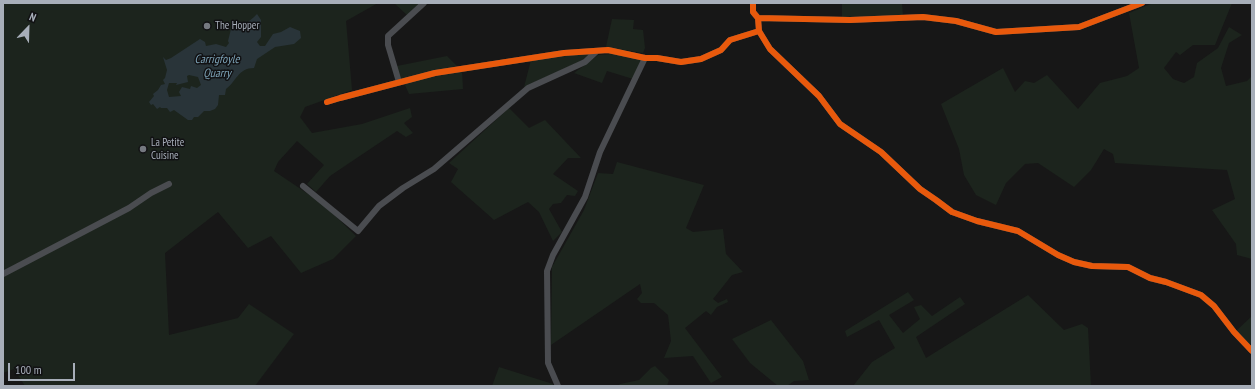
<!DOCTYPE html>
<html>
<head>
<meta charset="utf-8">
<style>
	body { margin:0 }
	#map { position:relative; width:1255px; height:389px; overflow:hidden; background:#171717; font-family:"PT Sans Narrow",sans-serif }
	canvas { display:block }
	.frame { position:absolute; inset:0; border:4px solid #a7aeb9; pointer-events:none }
	.north { position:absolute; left:8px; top:8px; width:40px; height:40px; -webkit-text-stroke:3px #111113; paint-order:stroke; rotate:23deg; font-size:11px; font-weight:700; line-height:16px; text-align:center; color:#a7aeb9 }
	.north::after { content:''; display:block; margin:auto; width:14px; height:18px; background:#a7aeb9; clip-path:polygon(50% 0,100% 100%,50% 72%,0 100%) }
	.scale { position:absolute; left:8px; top:363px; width:67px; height:18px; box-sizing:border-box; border:2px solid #a7aeb9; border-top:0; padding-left:5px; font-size:12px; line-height:14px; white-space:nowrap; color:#a7aeb9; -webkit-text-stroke:3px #111113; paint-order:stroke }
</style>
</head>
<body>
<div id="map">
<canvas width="1255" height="389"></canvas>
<div class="frame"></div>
<div class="north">N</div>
<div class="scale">100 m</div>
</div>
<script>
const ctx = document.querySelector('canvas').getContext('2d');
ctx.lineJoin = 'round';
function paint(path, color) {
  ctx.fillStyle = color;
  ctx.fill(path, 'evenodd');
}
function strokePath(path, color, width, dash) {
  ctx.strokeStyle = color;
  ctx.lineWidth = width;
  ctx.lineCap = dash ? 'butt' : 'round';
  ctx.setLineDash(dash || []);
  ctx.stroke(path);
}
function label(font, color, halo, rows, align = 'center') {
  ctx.font = font + ' "PT Sans Narrow",sans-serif';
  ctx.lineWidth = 3;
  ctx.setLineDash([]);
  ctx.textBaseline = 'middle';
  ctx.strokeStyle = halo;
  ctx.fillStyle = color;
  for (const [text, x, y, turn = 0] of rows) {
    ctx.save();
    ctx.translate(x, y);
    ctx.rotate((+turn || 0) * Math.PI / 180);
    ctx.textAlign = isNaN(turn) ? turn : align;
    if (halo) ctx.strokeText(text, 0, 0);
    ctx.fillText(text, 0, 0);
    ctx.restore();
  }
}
paint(new Path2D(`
	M3,3H378L346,21L352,90L305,107L300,117L312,133L362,124L410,108L412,117L404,123L413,133L406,137L397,131L330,176L316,192L307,184L324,165L297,141L278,162L274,171L323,204L356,236L333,259L301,273L271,236L248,248L218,212L165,253L169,335L238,318L249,304L294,334L255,386H25L14,369L3,373Z
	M394,3H421L407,15Z
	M842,3H902L903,16L842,17Z
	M1153,3H1232L1215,45H1193L1180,55L1176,52L1164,68L1173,79L1184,83L1194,77L1197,63L1218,48L1229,27L1242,35L1229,43L1221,68L1226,86L1247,81L1252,76V259L1237,255L1236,244L1212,210L1235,199L1227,170L1115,163L1113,154L1104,149L1091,170L1074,187L1038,163L1025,164L1006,183L996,205L976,195L964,175L959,149L941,104L1003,68L1015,92L1025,81L1034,83L1047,75L1078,109L1100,83L1127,76L1139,68L1129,13Z
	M612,19L634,20L633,29L643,30L645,48L643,53L606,47Z
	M591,53L583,60L524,87L531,60Z
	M612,54L641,60L633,79L607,71L602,83L574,73L598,55Z
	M447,56L457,66L402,79L397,73V66Z
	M462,71L463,89L409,94L404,83Z
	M509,108L529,128L545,120L581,158H568L553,174L578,191L575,196L567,195L561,203L553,204L549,209L562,232L553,241L539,212L528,202L494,220L451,182L458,169L449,163Z
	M617,162L704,185L686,228L693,232L723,229L726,254L743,272L732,275L713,299L718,303L727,299L728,302L717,307L711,315L706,311L685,328L722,377L711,383L693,356L664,358L671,341L668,315L654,303H641L637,299L642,293L640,284L551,345L552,267L584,210L598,173L613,174Z
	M908,292L914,300L889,315L903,333L920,319L914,307L921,305L932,316L960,297L965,304L916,337L926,358L1028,295L1064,330L1082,324L1088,328L1091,386H853L872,362L895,348L879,320L847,337L845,331Z
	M1252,316V342L1249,345L1236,331Z
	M771,320L803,361L809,380L794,381L787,386H778L750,363L732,339Z
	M655,366L669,380L667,386H618L620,384L639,380L651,368Z
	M499,367L553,384V386H492Z`), '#1c241d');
paint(new Path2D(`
	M257,14L261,20V37L257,42L260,46H265L273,34L281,32L290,27L300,31L301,38L294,44L275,47L257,59L254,68C238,68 236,82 226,89L225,95H219L218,105L215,109L210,111H204L198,117H194L192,120H188L174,110L170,112L167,108H161L160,107L157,109L153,104L151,105L149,102L154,96L153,94L158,90L161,85L165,84L163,80L165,78L167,70L163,57L166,60L171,58L200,39L205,42L206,46L216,44L226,47L229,43L228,41L231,29C242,25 249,23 257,14ZM189,75L198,77L201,85L197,88L191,86L190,89L182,87L179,92L181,96L169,97L167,90L169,83H177L176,85L188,82L187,76Z`), '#293439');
strokePath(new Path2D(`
	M753,3V12L758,18L759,31L770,49L819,96L840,124L881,152L920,189L936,200L952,212L977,221L1018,231L1058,255L1074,262L1092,266L1128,267L1150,278L1166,282L1201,295L1214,306L1234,332L1252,351
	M758,18L850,20L923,17L956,21L996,32L1079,27L1142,3
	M399,82L388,45V36L424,3
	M327,102L340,98L435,73L564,53L608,50L645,58H657L681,62L701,59L721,50L730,40L759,31
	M303,186L358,231L379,206L403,188L434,169L528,88L585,62L597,51
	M3,274L129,208L151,193L169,184
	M558,386L548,363L547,271L553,255L585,197L600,152L645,58`), '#4a4c50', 6);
strokePath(new Path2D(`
	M753,3V12L758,18L759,31L770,49L819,96L840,124L881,152L920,189L936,200L952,212L977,221L1018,231L1058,255L1074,262L1092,266L1128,267L1150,278L1166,282L1201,295L1214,306L1234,332L1252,351
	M758,18L850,20L923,17L956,21L996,32L1079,27L1142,3
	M327,102L340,98L435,73L564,53L608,50L645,58H657L681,62L701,59L721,50L730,40L759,31`), '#e8590c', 6);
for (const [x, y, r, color] of [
	[207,26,4,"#757980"],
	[143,149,4,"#757980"]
]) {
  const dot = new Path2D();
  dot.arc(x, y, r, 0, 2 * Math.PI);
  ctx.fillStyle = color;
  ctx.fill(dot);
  strokePath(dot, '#111113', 1.5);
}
label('11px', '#a7aeb9', '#111113', [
	["The Hopper",215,26],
	["La Petite",151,143],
	["Cuisine",151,156]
], 'left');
label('italic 12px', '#7ca1b5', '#111113', [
	["Carrigfoyle",217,60],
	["Quarry",217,74]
]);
</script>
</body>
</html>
